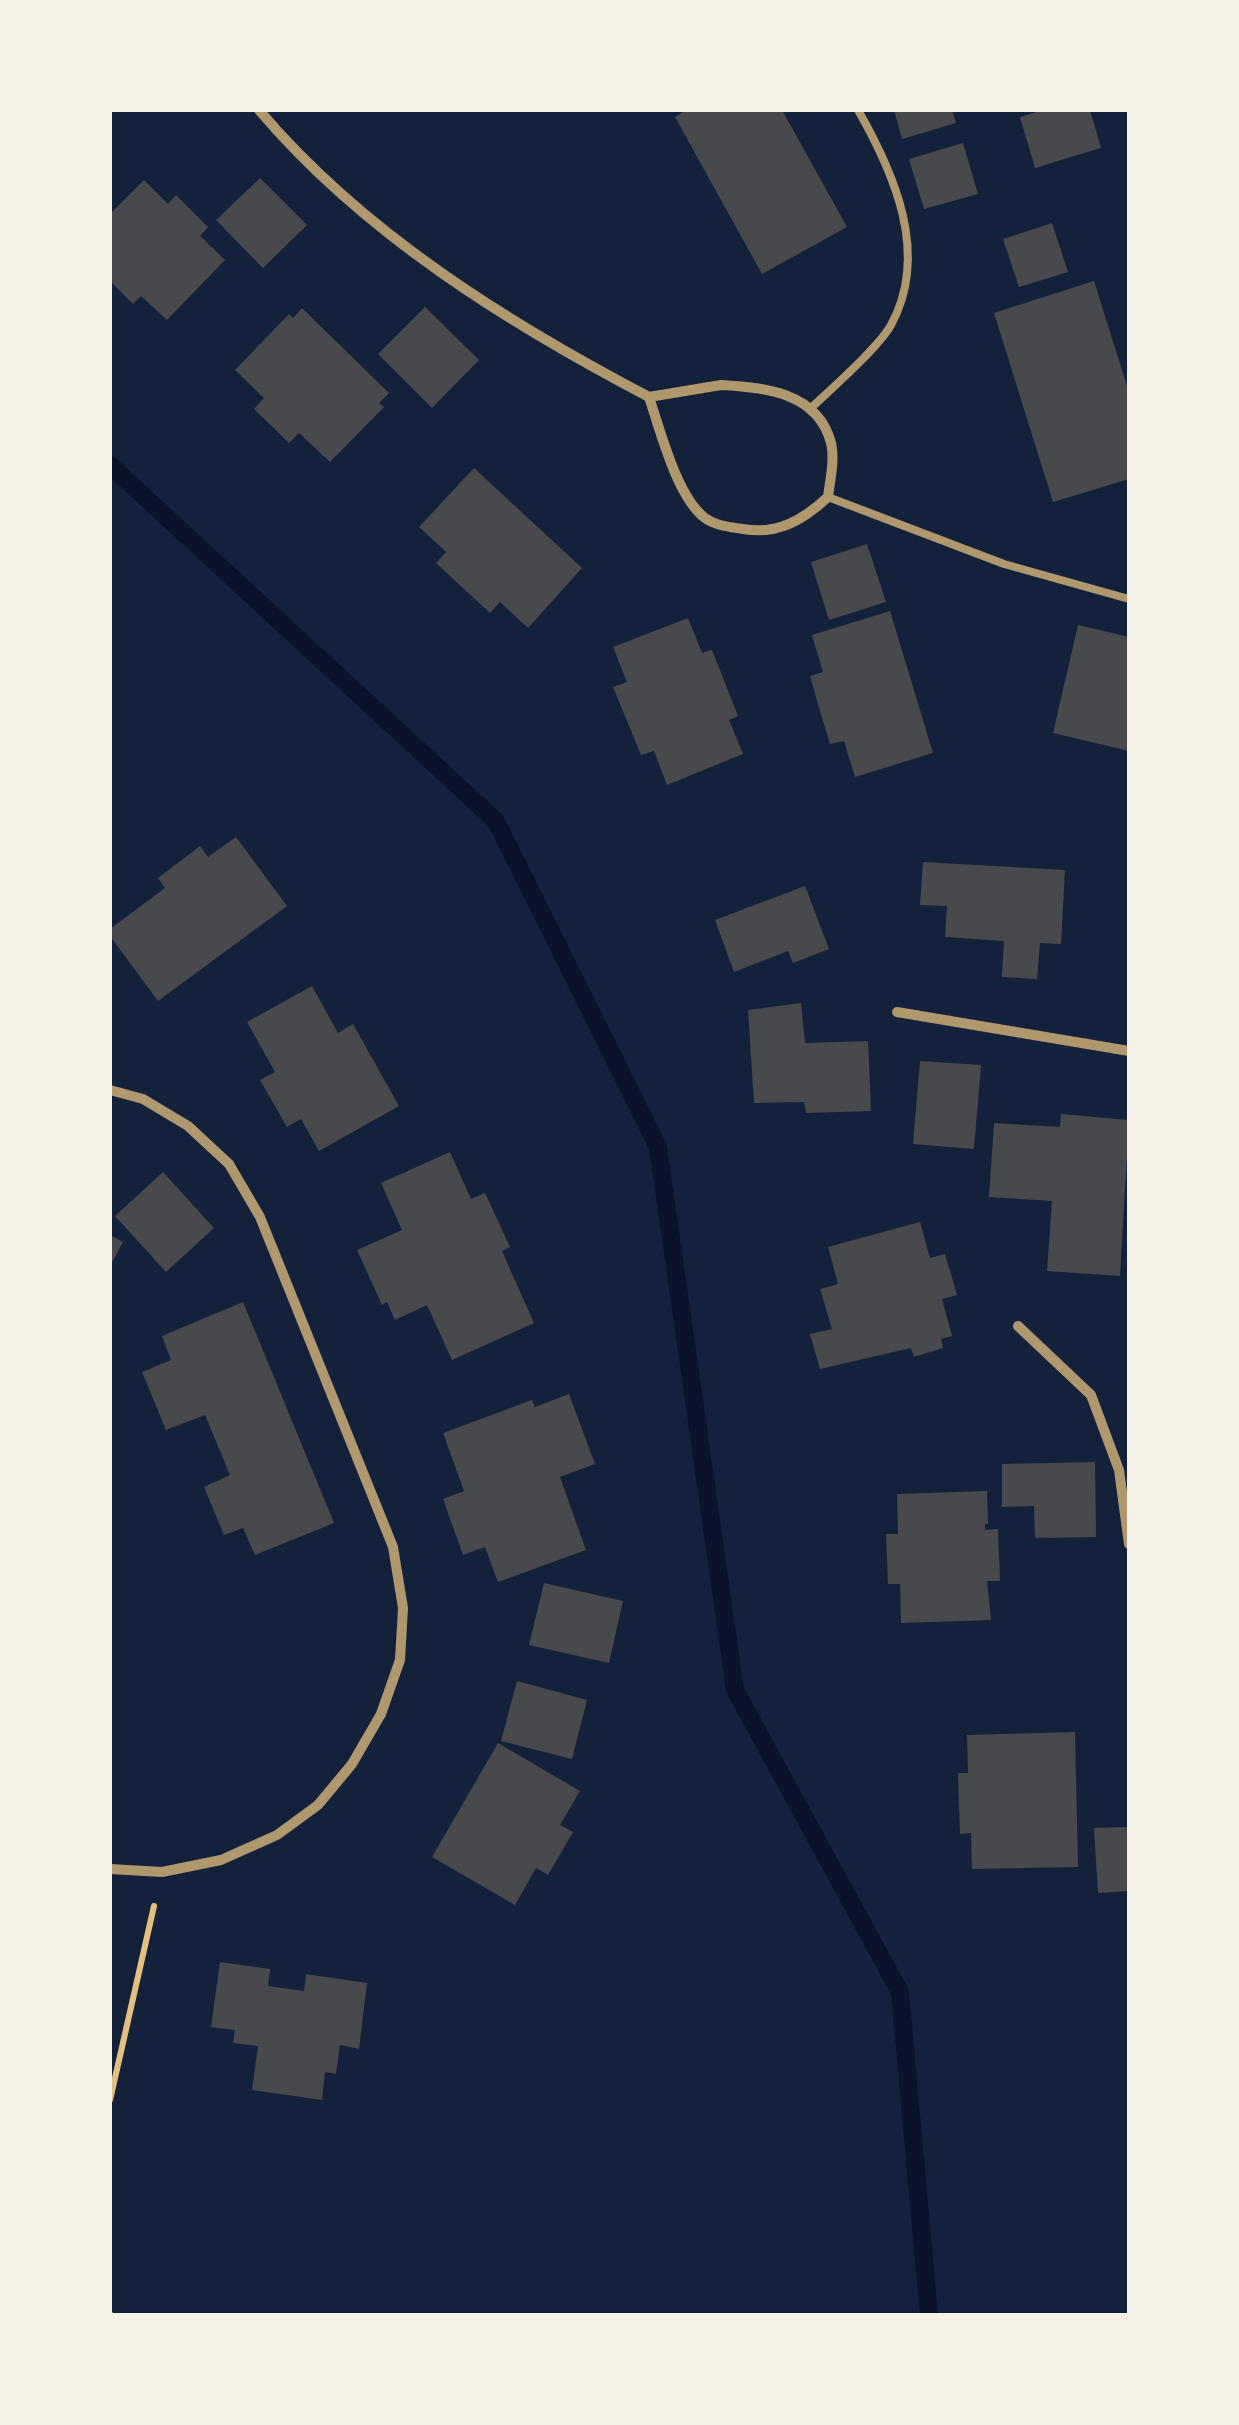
<!DOCTYPE html>
<html>
<head>
<meta charset="utf-8">
<style>
	body { margin:0 }
	#map { position:relative; width:1239px; height:2425px; overflow:hidden; background:#14213d; font-family:Bitter,serif }
	canvas { display:block }
	.frame { position:absolute; inset:0; border:112px solid #f6f1e7; pointer-events:none }
</style>
</head>
<body>
<div id="map">
<canvas width="1239" height="2425"></canvas>
<div class="frame"></div>
</div>
<script>
const ctx = document.querySelector('canvas').getContext('2d');
ctx.lineJoin = 'round';
function strokePath(path, color, width, dash) {
  ctx.strokeStyle = color;
  ctx.lineWidth = width;
  ctx.lineCap = dash ? 'butt' : 'round';
  ctx.setLineDash(dash || []);
  ctx.stroke(path);
}
function paint(path, color) {
  ctx.fillStyle = color;
  ctx.fill(path, 'evenodd');
}
strokePath(new Path2D(`
	M110,465L496,821L658,1147L735,1690L900,1992L929,2315`), '#0b132b', 18);
paint(new Path2D(`
	M687,110H782L847,227L762,274L675,117Z
	M894,110H952L956,123L902,139Z
	M1043,110H1090L1101,148L1035,168L1020,117Z
	M963,143L978,194L924,209L909,159Z
	M260,178L307,225L263,268L216,220Z
	M144,180L168,204L176,195L208,227L200,236L225,260L167,320L141,296L133,304L110,281V214Z
	M1052,223L1068,272L1019,287L1003,239Z
	M1094,281L1129,392V479L1053,502L994,313Z
	M425,307L479,360L432,408L378,354Z
	M302,308L389,393L379,403L384,407L330,462L299,433L289,443L254,409L264,398L235,370L289,314L293,318Z
	M474,468L582,568L528,628L500,602L490,613L436,563L446,552L419,527Z
	M867,544L886,602L829,620L811,562Z
	M890,611L933,753L855,777L844,741L830,744L820,711L810,676L823,672L812,635Z
	M688,618L702,653L712,650L738,716L729,720L743,754L667,785L654,751L641,755L613,687L627,682L613,647Z
	M1078,625L1129,637V751L1053,733Z
	M236,837L287,906L158,1001L110,936V929L165,888L158,878L200,846L208,857Z
	M923,862L1065,870L1061,944L1040,943L1037,979L1002,977L1004,941L945,937L947,906L920,905Z
	M805,886L829,949L793,963L788,951L734,972L715,920Z
	M312,986L338,1033L353,1024L399,1106L319,1151L301,1119L287,1127L260,1080L275,1072L247,1022Z
	M801,1003L805,1043L868,1041L871,1111L806,1113L804,1102L754,1103L748,1010Z
	M920,1061L981,1065L974,1149L913,1144Z
	M1061,1114L1129,1120L1120,1276L1047,1271L1052,1201L989,1197L994,1123L1060,1127Z
	M450,1152L471,1199L485,1193L510,1247L502,1251L534,1323L452,1360L427,1305L395,1320L387,1302L382,1305L357,1250L402,1230L381,1183Z
	M163,1172L214,1228L166,1272L115,1216Z
	M920,1222L930,1258L945,1254L957,1295L942,1299L952,1336L941,1339L943,1348L914,1357L911,1348L820,1369L810,1334L832,1329L820,1289L838,1284L828,1247Z
	M110,1235L123,1242L110,1266Z
	M243,1302L334,1523L255,1555L243,1528L224,1535L204,1487L230,1475L205,1415L166,1430L142,1372L171,1360L162,1336Z
	M569,1394L595,1464L560,1477L586,1550L498,1582L485,1547L463,1555L443,1499L464,1491L443,1433L532,1400L535,1407Z
	M1095,1462L1096,1537L1035,1538L1034,1506L1002,1507V1464Z
	M987,1491L988,1524H985V1530L998,1529L1000,1581H987L991,1620L901,1623L900,1584H888L886,1534H898L897,1494Z
	M544,1583L623,1601L609,1663L529,1645Z
	M517,1681L587,1700L572,1759L501,1741Z
	M1075,1732L1078,1867L972,1869L971,1833L960,1834L958,1773H968L967,1735Z
	M498,1743L580,1791L560,1825L573,1832L548,1875L536,1868L515,1905L432,1857Z
	M1129,1827V1891L1098,1893L1094,1828Z
	M220,1962L270,1969L268,1986L304,1991L306,1974L367,1983L359,2049L340,2045L336,2074L325,2072L322,2100L252,2090L258,2046L233,2043L235,2030L211,2027Z`), '#48494c');
strokePath(new Path2D(`
	M110,2100L154,1906
	M110,2314L111,2315`), '#e5c07b', 6);
strokePath(new Path2D(`
	M810,409C830,390 879,347 891,325C930,254 894,173 858,110
	M828,497L1004,564L1129,599`), '#b1986c', 8);
strokePath(new Path2D(`
	M259,110C363,233 508,323 649,397
	M721,385C763,387 818,392 831,443C835,460 830,480 828,497C803,520 778,535 743,529C731,527 716,526 705,518C677,497 660,430 649,397Z
	M897,1012L1129,1051
	M110,1090L143,1099L188,1126L229,1164L260,1217L393,1547L403,1608L400,1660L381,1714L352,1764L318,1805L277,1835L221,1860L162,1872L110,1869
	M1018,1326L1091,1395L1119,1470L1129,1544`), '#b1986c', 10);
</script>
</body>
</html>
